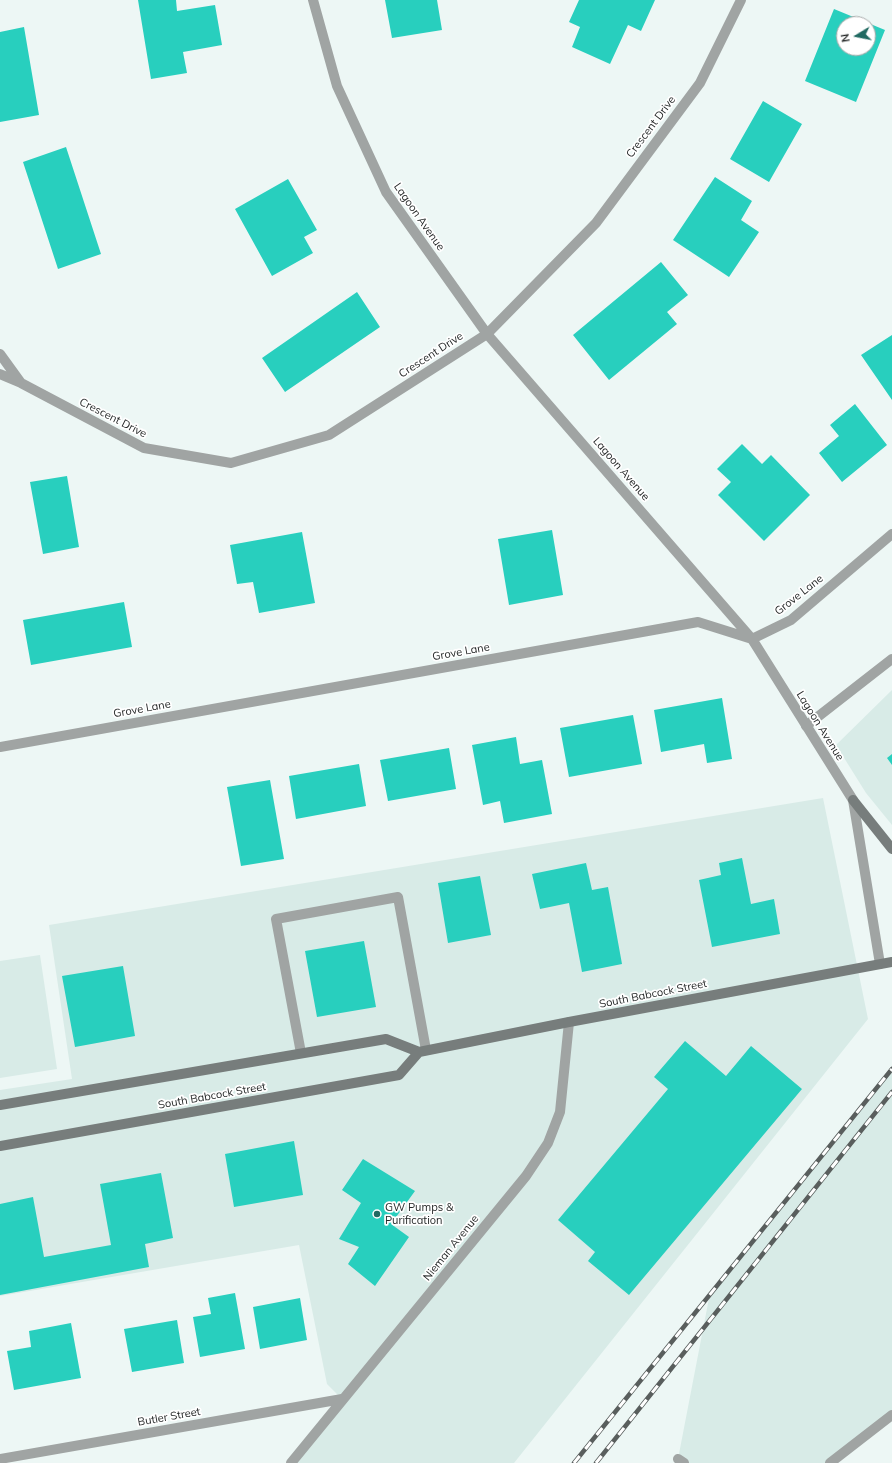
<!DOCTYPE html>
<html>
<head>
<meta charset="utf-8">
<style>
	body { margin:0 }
	#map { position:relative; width:892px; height:1463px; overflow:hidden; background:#edf7f5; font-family:Mulish,sans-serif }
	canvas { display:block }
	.north { position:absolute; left:836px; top:16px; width:40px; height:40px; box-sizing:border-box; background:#fff; border:1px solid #a7a9a9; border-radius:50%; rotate:260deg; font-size:11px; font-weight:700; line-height:16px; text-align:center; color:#242727 }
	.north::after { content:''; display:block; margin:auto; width:14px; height:18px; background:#216a62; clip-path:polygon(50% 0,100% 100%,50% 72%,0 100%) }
</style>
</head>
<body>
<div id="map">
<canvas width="892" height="1463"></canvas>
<div class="north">N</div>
</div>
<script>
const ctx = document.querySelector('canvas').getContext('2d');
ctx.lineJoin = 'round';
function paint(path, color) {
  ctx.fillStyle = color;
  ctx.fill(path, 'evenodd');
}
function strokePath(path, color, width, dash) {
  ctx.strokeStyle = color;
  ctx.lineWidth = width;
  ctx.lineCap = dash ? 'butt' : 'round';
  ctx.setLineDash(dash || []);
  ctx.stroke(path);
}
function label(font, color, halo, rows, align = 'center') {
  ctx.font = font + ' Mulish,sans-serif';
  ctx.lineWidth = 3.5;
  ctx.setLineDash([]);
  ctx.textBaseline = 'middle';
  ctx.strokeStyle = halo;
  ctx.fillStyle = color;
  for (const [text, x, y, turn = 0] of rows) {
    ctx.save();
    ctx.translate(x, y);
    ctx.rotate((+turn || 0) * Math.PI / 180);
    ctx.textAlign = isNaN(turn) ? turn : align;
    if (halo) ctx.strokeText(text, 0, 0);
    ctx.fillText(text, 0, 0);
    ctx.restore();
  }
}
paint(new Path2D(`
	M892,690V825L866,793L836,745Z
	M823,798L868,1019L514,1463H291L342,1399L327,1384L299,1245L0,1296V1090L72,1079L49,925Z
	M40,955L57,1069L0,1078V961Z
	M892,1068V1415L830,1463H684L678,1459L710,1293Z`), '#d8ebe7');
paint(new Path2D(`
	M138,0H176L177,11L215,5L222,45L183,52L187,73L151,79Z
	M385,0H437L442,30L392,38Z
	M579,0H655L641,31L628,25L610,64L572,47L580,27L569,22Z
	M834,9L885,30L856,102L805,81ZM844,24H868V48H844Z
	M24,27L39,115L0,122V32Z
	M763,101L802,124L769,182L730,159Z
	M66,147L101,254L58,269L23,162Z
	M715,177L752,201L741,220L759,232L729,277L673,240Z
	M288,179L317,230L304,237L313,253L272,276L235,209Z
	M661,262L688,295L667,312L677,324L609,380L573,335Z
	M357,292L380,327L285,392L262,358Z
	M892,335V400L861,355Z
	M855,404L887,445L842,482L819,453L839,436L830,425Z
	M742,444L762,464L771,455L810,495L764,541L718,495L731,482L717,469Z
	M67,476L79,547L43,554L30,482Z
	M552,530L563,595L509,605L498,539Z
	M302,532L315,603L259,613L253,582L237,584L230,545Z
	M124,602L132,647L31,665L23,620Z
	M722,698L732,759L707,763L704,744L661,752L654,710Z
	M633,715L642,764L569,777L560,728Z
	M516,737L520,764L542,760L552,814L504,823L500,801L483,805L472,745Z
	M449,748L456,789L388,801L380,760Z
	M892,754V765L887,758Z
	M359,764L366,806L296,819L289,776Z
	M270,780L284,859L241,866L227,787Z
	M742,858L751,904L774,899L780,934L712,947L699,880L721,875L719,863Z
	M586,863L592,890L608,887L622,964L582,972L569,903L540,909L532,874Z
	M480,876L491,935L448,943L438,883Z
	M364,941L376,1007L317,1017L305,951Z
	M123,966L135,1036L75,1047L62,976Z
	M685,1041L726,1076L751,1046L802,1089L629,1295L588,1261L595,1252L558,1220L668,1089L654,1077Z
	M294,1141L303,1195L234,1207L225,1154Z
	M363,1159L415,1191L391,1224L409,1237L375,1286L348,1264L359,1247L339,1239L361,1203L342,1190Z
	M161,1173L173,1238L145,1244L149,1267L0,1295V1204L33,1197L44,1257L111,1245L100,1184Z
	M235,1293L245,1349L200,1357L193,1317L211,1314L208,1298Z
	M300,1298L307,1340L260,1349L253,1307Z
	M177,1320L184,1363L132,1372L124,1329Z
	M71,1323L81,1378L14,1390L7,1351L31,1347L29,1331Z`), '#28cfbe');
strokePath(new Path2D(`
	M806,726L892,659
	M301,1053L276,919L398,897L426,1050
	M678,1459L684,1463
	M830,1463L892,1415`), '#a0a4a3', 10);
strokePath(new Path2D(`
	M313,0L337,86L386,192L487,334L752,639L853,800L880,964
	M0,354L21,383
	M0,374L21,383L144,448L231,463L329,435L487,334L596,223L700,83L741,0
	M0,747L698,622L752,639L791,620L892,534
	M0,1459L342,1399`), '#a0a4a3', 10);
strokePath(new Path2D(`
	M291,1463L526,1176L548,1143L560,1112L569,1022`), '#a0a4a3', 10);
strokePath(new Path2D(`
	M853,800L892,849
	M0,1105L386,1039L419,1052L569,1022L892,962
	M0,1146L399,1075L419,1052`), '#777d7c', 10);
const rail = new Path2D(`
	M574,1463L892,1069
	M596,1463L892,1092`);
strokePath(rail, '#595e5d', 4.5);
strokePath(rail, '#fff', 3, [9]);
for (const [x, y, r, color] of [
	[377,1214,4,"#216a62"]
]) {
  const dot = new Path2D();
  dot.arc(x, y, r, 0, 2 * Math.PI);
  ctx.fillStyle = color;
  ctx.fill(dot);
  strokePath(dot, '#fff', 1.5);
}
label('11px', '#242727', '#fff', [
	["Crescent Drive",651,127,-53],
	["Lagoon Avenue",419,217,55],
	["Crescent Drive",431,355,-33],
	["Crescent Drive",113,418,27],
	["Lagoon Avenue",621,469,49],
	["Grove Lane",799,595,-38],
	["Grove Lane",461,652,-10],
	["Grove Lane",142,709,-10],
	["Lagoon Avenue",820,726,58],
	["South Babcock Street",653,994,-11],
	["South Babcock Street",212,1096,-10],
	["Nieman Avenue",451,1248,-51],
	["Butler Street",169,1417,-10]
]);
label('11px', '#242727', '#fff', [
	["GW Pumps &",385,1208],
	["Purification",385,1221]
], 'left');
</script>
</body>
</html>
